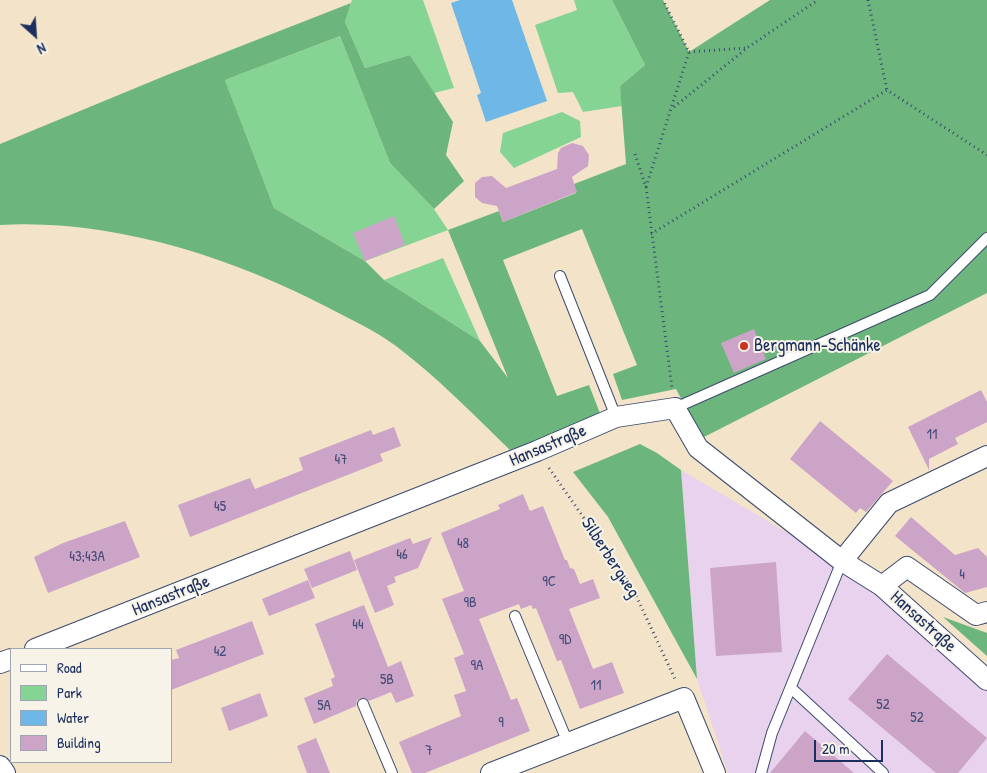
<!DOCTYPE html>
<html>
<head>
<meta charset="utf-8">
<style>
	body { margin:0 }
	#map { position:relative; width:987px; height:773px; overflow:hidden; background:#f3e3c9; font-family:"Patrick Hand",sans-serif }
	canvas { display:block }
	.legend { position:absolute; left:10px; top:648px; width:162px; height:115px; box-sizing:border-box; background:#f7f3e8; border:1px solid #9fa5b1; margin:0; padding:6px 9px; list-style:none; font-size:15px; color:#1b2f5e }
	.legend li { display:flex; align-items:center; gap:10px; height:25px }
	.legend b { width:25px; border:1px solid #9fa5b1 }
	.north { position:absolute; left:10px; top:10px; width:50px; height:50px; -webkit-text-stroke:4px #f7f3e8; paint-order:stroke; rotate:154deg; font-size:14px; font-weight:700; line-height:20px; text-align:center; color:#1b2f5e }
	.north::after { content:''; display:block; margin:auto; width:18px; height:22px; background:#1b2f5e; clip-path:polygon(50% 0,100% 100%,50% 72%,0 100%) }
	.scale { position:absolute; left:814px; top:740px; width:69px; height:22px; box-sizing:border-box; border:2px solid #1b2f5e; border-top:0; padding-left:6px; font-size:15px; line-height:18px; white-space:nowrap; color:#1b2f5e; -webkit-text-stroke:4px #f7f3e8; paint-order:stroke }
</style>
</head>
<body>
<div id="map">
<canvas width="987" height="773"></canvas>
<ul class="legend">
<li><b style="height:6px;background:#fff"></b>Road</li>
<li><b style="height:14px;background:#86d493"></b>Park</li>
<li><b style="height:14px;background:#6fb7e6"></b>Water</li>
<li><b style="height:14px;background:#cca4c8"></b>Building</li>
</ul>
<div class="north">N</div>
<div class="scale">20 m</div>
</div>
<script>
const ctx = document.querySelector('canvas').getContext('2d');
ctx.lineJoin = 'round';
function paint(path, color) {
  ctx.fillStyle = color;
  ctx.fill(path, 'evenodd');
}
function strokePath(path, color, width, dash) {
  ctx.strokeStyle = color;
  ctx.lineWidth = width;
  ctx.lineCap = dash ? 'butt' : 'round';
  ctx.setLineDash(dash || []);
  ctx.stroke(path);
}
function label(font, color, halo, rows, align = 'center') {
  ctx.font = font + ' "Patrick Hand",sans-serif';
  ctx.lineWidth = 4;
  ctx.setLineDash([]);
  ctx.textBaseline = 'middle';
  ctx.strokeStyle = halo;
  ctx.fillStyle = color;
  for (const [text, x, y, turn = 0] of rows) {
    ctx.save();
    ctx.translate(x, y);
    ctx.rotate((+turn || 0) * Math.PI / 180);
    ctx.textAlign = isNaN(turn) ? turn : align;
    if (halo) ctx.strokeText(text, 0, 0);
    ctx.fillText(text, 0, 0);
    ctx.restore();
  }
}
paint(new Path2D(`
	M681,470L839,563L987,684V773H728L697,679Z`), '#e9d2ed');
paint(new Path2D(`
	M352,0H423L454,88L434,93L410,55L365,68L345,22Z
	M574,0H612L645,65L620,86L622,106L583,112L573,92L558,93L535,25L577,10Z
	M340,36L390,163L434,209L448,230L365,261L274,208L225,80Z
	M562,112L580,121L581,137L514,168L500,152L503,133Z
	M443,258L480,341L384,280Z`), '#86d493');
paint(new Path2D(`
	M612,0H663L689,52L770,0H987V293L702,438L676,389L622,400L613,374L637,365L582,229L503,260L557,396L589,385L601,416L510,450C473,414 437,377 396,346C374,330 350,319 327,307C228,256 112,219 0,225V144L167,75L351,3L345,22L365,68L410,55L453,122L446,155L464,181L434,209L390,163L340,36L225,80L274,208L365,261L384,280L480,341L508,378L448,230L499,211L503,222L576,193L574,184L626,164L620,86L645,65Z
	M640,444L657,453L681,470L697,679L608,517L573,472Z
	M943,617L987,633V656Z`), '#6cb67d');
paint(new Path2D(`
	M460,0H512L547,101L486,122L477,95L481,93L451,3Z`), '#6fb7e6');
paint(new Path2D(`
	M572,143L583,146L589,155L588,166L572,177L577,192L503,222L497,206L482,203L475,197V183L482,177L492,176L506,188L557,169L558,153L561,148Z
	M394,216L405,245L365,261L353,233Z
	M754,329L766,359L734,373L721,343Z
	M981,390L987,402V422L955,438L958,444L929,459V470L908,427Z
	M820,421L893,481L866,512L860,508L856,513L790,459Z
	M394,427L401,446L380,454L383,461L190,537L178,505L250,478L255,489L303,470L299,458L371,430L373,435Z
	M523,494L530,511L543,506L565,560H567L570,568L574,569L580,584L593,579L600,598L569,609L593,669L612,662L624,693L580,709L561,660L557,661L536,608L533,609L531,605L521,609L519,604L479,619L511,700L517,698L530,731L425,773H412L399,742L461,716L454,695L466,691L454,658L464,654L442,599L464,591L441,533L500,509L498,505Z
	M911,517L955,555L978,548L987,557V587L965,593L895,536Z
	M125,521L140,557L48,593L34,557L63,543Z
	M432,537L418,568L394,577L396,582L387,586L394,605L375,613L354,560L410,538L413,544Z
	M350,551L357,570L312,588L304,569Z
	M776,562L782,652L716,656L710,568Z
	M308,580L315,598L269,616L262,599Z
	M364,605L388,667L401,661L414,696L396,703L391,692L369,701L361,698L357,700L356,706L314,724L304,698L333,686L331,679L335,677L315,624Z
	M252,621L264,654L171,690V660L179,658L176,650Z
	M887,654L987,738L958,773H936L848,699Z
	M260,693L268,716L229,731L221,708Z
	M805,731L854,773H770Z
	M316,738L330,773H307L297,746Z`), '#cca4c8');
const lane = new Path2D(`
	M560,276L616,417
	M675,408L930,295L987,238
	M515,616L568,743
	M791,688L883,773
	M363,704L392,773
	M761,773L772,733L842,561`);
const street = new Path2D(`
	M842,561L889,503L987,456
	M882,586L907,567L976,615L987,612
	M35,649L537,451L616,417L675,408L698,448L842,561L882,586L987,680
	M0,663L11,659
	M0,766L5,773
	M491,773L684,698L715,773`);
strokePath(lane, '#3b4a6e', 12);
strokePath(street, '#3b4a6e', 22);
strokePath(new Path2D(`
	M868,0L887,90
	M689,52L746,48
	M674,107L747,48L818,0
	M635,154L646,187L672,388
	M646,187L689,52L663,0
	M651,234L887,90L987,155
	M549,468L632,587L675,679`), '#3b4a6e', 3, [1, 4]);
strokePath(lane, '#fff', 10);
strokePath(street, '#fff', 20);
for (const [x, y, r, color] of [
	[744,346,5,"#c8321e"]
]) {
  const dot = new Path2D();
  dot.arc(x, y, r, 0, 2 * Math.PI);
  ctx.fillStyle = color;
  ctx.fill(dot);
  strokePath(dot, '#f7f3e8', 2);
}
label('15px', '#474c78', null, [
	["11",932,435],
	["47",341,460],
	["45",220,507],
	["48",463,544],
	["46",402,555],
	["43;43A",87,557],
	["4",962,575],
	["9C",549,582],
	["9B",470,603],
	["44",358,625],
	["9D",565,640],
	["42",220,652],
	["9A",477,666],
	["5B",387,680],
	["11",596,686],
	["52",883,705],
	["5A",324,706],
	["52",917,718],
	["9",501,723],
	["7",429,751]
]);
label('18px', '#1b2f5e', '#f7f3e8', [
	["Bergmann-Schänke",754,346]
], 'left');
label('18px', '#1b2f5e', '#f7f3e8', [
	["Hansastraße",548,446,-23],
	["Silberbergweg",610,558,57],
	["Hansastraße",171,596,-22],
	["Hansastraße",923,622,42]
]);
</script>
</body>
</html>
